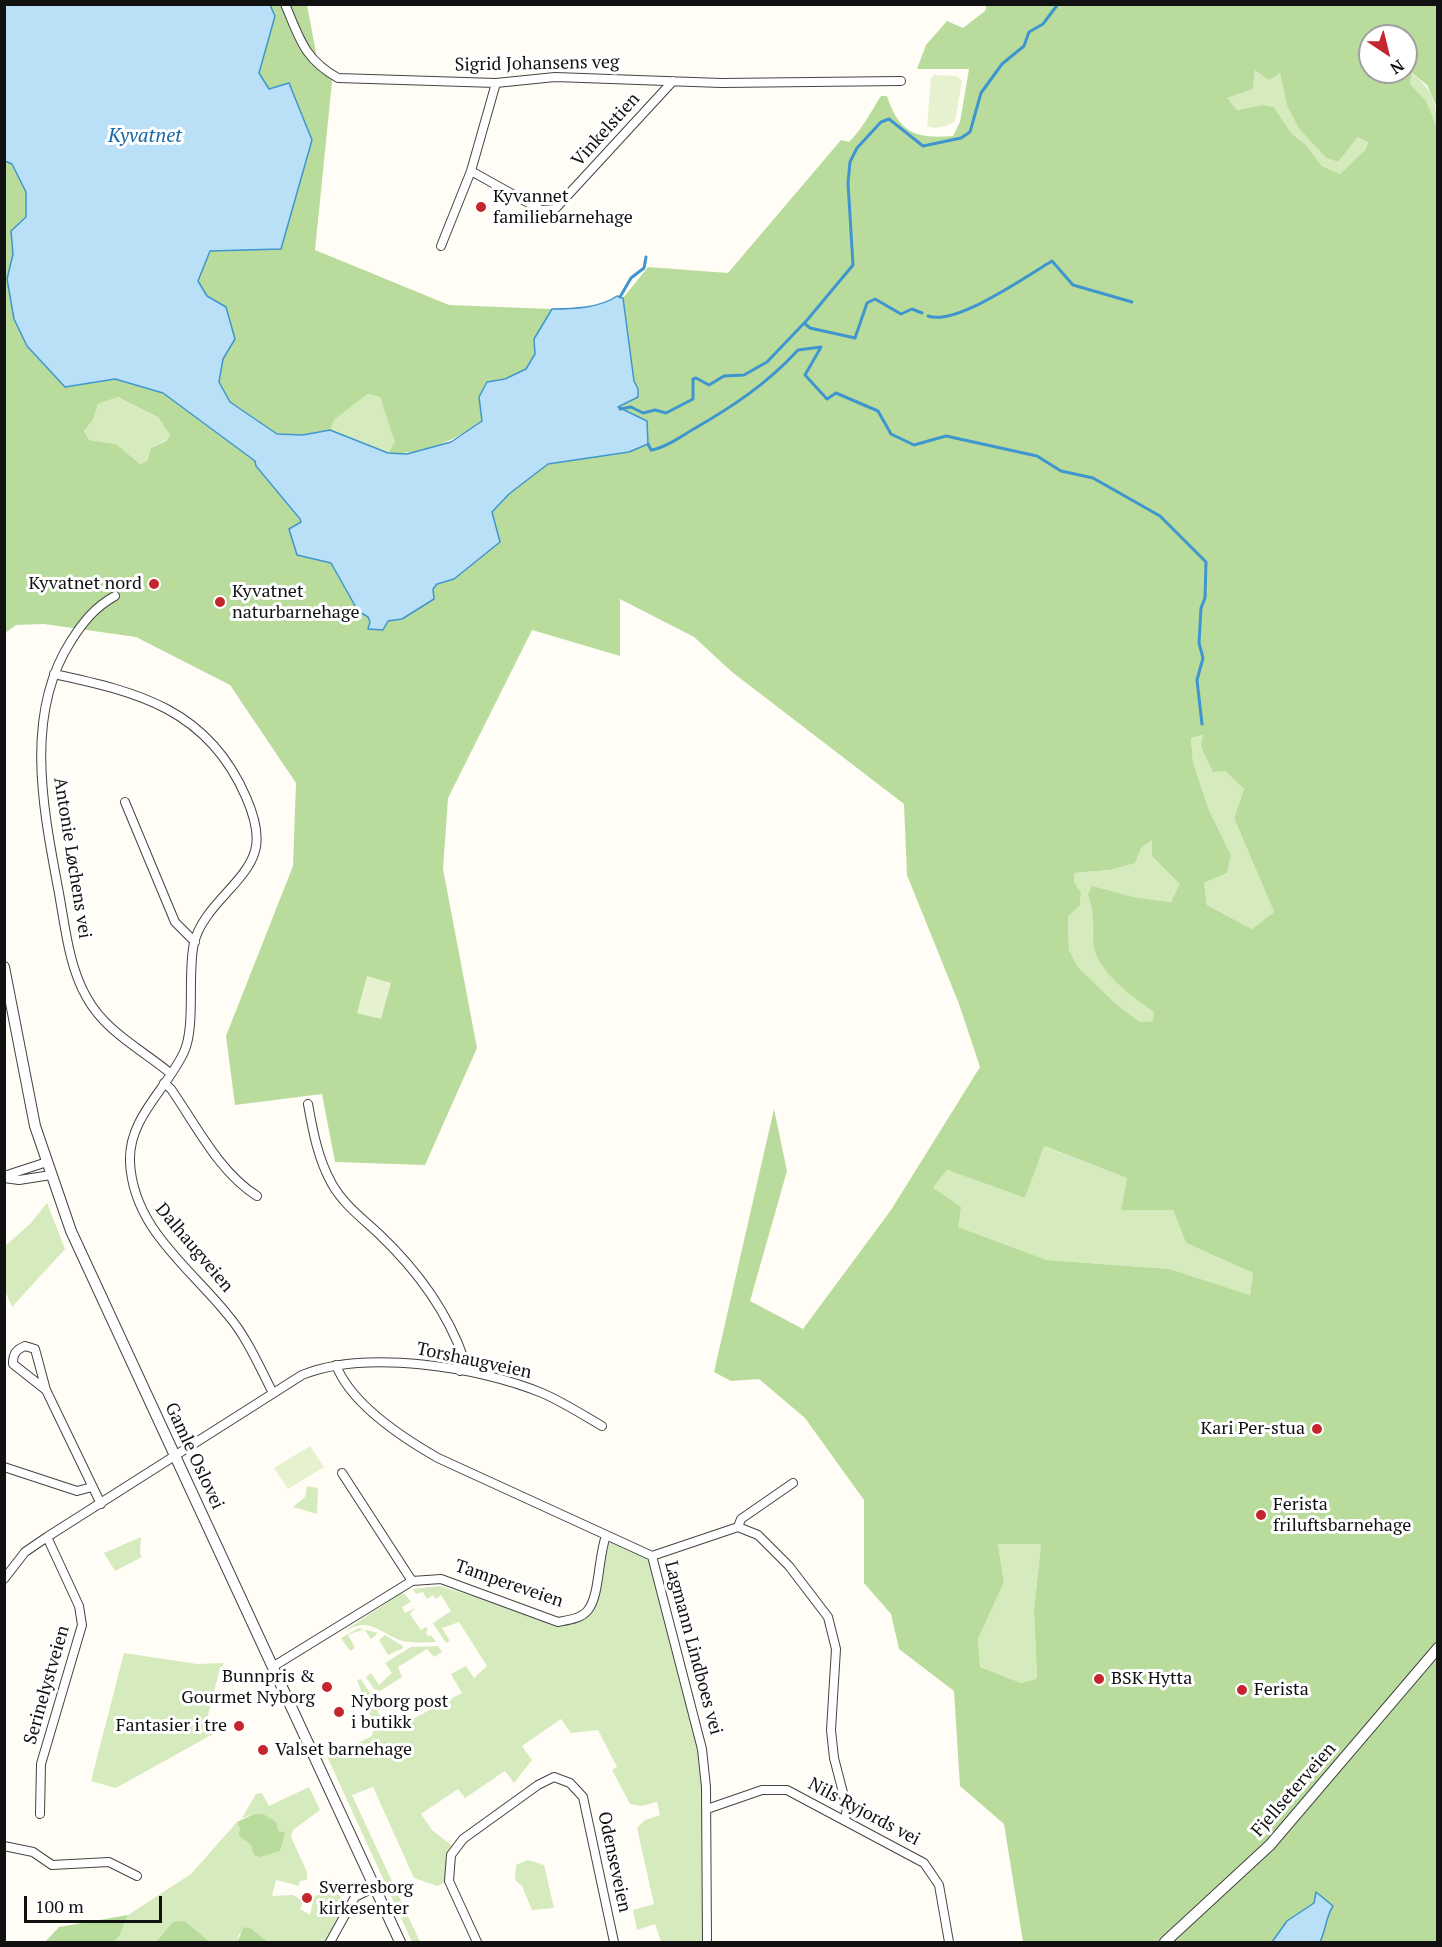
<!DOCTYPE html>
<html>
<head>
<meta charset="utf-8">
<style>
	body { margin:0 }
	#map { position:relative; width:1442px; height:1947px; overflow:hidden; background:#fffdf5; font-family:"PT Serif",serif }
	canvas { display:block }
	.frame { position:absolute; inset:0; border:6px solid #111; pointer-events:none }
	.north { position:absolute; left:1358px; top:24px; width:60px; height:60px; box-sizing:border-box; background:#fff; border:2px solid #a0a0a0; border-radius:50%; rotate:145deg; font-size:16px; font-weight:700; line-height:24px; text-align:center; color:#111 }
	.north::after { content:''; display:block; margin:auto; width:21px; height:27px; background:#c4262e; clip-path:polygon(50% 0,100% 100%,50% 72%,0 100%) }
	.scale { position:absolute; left:24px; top:1896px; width:138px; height:27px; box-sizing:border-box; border:3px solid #111; border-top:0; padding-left:8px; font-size:18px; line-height:21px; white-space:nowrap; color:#111; -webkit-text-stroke:4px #fff; paint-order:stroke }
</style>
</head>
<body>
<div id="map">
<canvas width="1442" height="1947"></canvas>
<div class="frame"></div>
<div class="north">N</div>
<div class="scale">100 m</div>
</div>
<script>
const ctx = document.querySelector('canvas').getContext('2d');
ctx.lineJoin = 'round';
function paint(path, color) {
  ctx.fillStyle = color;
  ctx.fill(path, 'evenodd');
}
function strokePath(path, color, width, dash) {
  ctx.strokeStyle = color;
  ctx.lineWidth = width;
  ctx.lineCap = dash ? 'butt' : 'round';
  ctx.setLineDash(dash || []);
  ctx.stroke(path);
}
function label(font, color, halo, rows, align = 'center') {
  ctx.font = font + ' "PT Serif",serif';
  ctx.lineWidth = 6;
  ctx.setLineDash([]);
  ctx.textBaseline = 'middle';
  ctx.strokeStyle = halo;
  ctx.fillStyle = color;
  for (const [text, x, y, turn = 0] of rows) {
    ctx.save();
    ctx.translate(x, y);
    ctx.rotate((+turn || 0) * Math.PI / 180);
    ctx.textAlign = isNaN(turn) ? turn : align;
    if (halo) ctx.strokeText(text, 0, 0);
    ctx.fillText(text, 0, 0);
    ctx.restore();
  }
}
paint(new Path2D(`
	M1255,70L1280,73L1287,106L1299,129L1326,158L1338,162L1358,137L1368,141L1365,150L1340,174L1322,166L1306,145L1291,133L1274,107L1262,105L1237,110L1226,98L1253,89Z
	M1411,73C1433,89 1437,103 1437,130L1426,101L1410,85Z
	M368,394L380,397L396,442L388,453L330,430L334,420Z
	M118,397L158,417L170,435L166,440L151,448L147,461L140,464L116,444L89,440L84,431L93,420L98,404Z
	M1203,735L1225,771L1244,789L1234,818L1274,912L1252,929L1207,905L1204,883L1227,873L1231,855L1209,810L1193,762L1191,738Z
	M1152,839V856L1181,884L1171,902L1088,895C1094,911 1091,924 1093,942C1096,969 1134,997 1155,1012L1153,1021L1140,1022L1116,1004L1078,967L1069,951L1068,917L1080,905L1081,892L1074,882V873L1109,870Z
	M1043,1146L1127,1178L1121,1210H1173L1186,1243L1253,1273L1250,1295L1170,1269L1047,1260L958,1227L933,1188L947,1170L1025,1198Z
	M47,1203L65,1249L12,1307L5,1291V1246L30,1224Z
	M307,1486L318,1488L317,1514L293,1507L305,1497Z
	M606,1536L652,1556L702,1749L707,1942H661L655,1924L637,1930L633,1910L654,1904L637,1828L645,1820L660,1815L657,1802L642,1806L630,1804L612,1770L617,1767L598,1730L571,1733L561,1719L522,1746L532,1760L514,1783L505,1771L465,1798L458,1789L421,1814L432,1830L455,1848L449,1881L437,1886L414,1878L373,1787L352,1795L420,1942H412L326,1754L331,1751L338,1753L372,1736L374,1725L357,1680L361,1679L370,1693L368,1696L390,1731L462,1693L451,1674L466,1666L474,1678L487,1666L459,1622L442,1628L450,1641L446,1643L433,1623L451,1611L441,1595L436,1599L433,1595L427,1599L423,1592L416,1594L413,1589L440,1586L558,1622L587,1611Z
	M141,1537L140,1553L142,1557L115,1571L104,1553Z
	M998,1544H1041L1034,1610L1037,1680L1021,1683L980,1667L978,1639L1004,1582Z
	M404,1593L411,1602L402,1607L405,1613L415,1608L410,1614L421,1630L426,1627L428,1630L426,1632L428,1636L431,1635L436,1642C423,1642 409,1644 397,1639C372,1627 367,1617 340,1634L400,1594Z
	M359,1628L378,1633L371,1639L364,1629L348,1635L355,1648L350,1651L341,1638Z
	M385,1635L403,1646V1648L388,1655L379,1640Z
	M438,1646L442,1652L434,1657L427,1649L398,1667L402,1677L380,1691L374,1689L366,1677L371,1673L379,1685L392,1673L385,1663L411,1647Z
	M124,1653L197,1664L224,1663L219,1672L207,1719L213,1734L116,1788L91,1781Z
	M309,1787L320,1810L293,1830L291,1837L307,1872V1880L300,1881L299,1886L276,1880L272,1896L293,1895L303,1901L300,1909L310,1915L314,1897L323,1892L320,1886L331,1879L333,1886L346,1905L325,1942H268L252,1929L239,1934L237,1942H210L185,1921L156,1942H114L120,1935L128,1915L191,1874L237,1822L240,1829L238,1835L251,1845L278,1831L254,1814L242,1818L256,1794L262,1793L269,1806Z
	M528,1860L544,1865L554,1908L532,1910L522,1886L515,1880L516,1865Z`), '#d5ebbd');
paint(new Path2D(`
	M987,4L1437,5V108L1427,85L1412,73L1410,84L1426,101L1438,130L1437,1942H1320C1328,1925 1332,1907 1317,1892L1314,1903L1287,1921L1272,1942H1023L1004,1824L960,1786L954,1691L899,1649L891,1614L864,1583V1500L805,1418L759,1379L731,1381L714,1372L774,1109L787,1171L750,1301L803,1329L891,1210L980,1067L959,1004L907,875L904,804L732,672L694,637L620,599V656L532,630L448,798L443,869L477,1048L425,1165L335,1162L322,1094L235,1105L226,1036L293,866L296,783L230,685L136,637L44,624L16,625L5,633L4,161L12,164L26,192V217L11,231L13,254L7,279L65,387L115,379L163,393L255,461L256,467L299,519L331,563L358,611L368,617L370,622C399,621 410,614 433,599V589L437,584L454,579L492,512L509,494L548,464L629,452L618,407L638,397V389L634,381L623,298L648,267L728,273L841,140L849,142C863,128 870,113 881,96H887C899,133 916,139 953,136L960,122L969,69H917L926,45L947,21L963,28L985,11ZM1370,36H1406V72H1370ZM1255,70L1269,80L1280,73L1287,106L1299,129L1326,158L1338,162L1358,137L1368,142L1365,150L1340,174L1322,166L1306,145L1291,133L1274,107L1262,105L1237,110L1227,98L1253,89ZM118,397L158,417L170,435L166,441L151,448L147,461L140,464L116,444L89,440L84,431L93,420L98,404ZM1203,735L1201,746L1213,772L1225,771L1244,789L1234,818L1274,912L1252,929L1207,905L1204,883L1227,873L1231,855L1209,810L1193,762L1191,738ZM1152,840V856L1180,884L1171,902L1137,898L1092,886L1088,895C1094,911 1092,924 1093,942C1096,972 1132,996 1154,1012L1153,1021L1140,1022L1116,1004L1078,967L1069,950L1068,917L1080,905L1081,892L1074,882V873L1109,870L1135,863L1141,848ZM1044,1146L1127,1178L1121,1210H1173L1186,1243L1253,1273L1250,1295L1170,1269L1047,1260L958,1227L961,1207L933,1188L947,1170L1025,1198ZM998,1544H1041L1034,1610L1037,1679L1021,1683L980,1667L978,1639L1004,1582Z
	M270,5H307L317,58L333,72L315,250L449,305L552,309L534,339L535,354L526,369L505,379L487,382L479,398L482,421C453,441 425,455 388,453L395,442L380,397L368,394L334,420L330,430L303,435L277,434L230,402L219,382L223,359L235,339L226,307L207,296L197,281L269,89L259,73L275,16Z
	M254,1814H263L276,1822L278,1831L285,1833L280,1851L260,1857L254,1855L251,1845L238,1835L240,1829L237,1822Z
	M128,1915L120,1935L114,1942H45L59,1927Z
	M185,1921L210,1942H156L173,1922Z
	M244,1927L252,1929L268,1942H237Z`), '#b9dc9c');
paint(new Path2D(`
	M934,75L957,76L962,81L955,121C948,126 935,130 927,126L931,78Z
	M367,976L391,983L381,1019L357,1013Z
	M310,1446L324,1467L288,1489L274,1468Z`), '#e6f2cf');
const water = new Path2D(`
	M4,5H270L275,16L259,73L269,89L289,83L312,140L281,249L210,251L198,281L207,296L226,307L235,339L223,359L219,382L230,402L277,434L303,435L330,430L388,453L407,454L451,442L482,421L479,397L487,382L505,379L526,369L535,354L534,339L552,309C573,309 600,308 617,296L623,298L634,381L638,389V397L618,407L647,421L648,444L629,452L548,464L509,494L492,512L500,542L454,579L437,584L433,589L434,599L402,619L388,621L383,630L368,629L370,622L368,617L358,611L331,563L297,555L289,529L301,522L300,519L256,466L255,461L163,393L115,379L65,387L27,346L14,319L7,279L13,254L11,231L26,217V192L12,164L5,161Z
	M1316,1892L1333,1906C1326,1916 1326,1930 1320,1942H1272L1287,1921L1314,1903Z`);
paint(water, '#b9e0f7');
strokePath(water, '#3f96cf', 1.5);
strokePath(new Path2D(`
	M620,297L631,278L644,268L646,257
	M928,316C956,326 1027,276 1052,261L1073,285L1132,302
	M804,323L810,328L855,338L867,303L875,299L901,314L912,309L922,313
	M620,409L631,407L643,413L655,410L666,413L693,399V379L696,378L709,385L724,376L744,375L767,362L808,319L853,265L848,183L850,162L857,148L881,122L889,119L923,146L961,138L970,132L981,93L1002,64L1024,46L1029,32L1043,24L1058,4
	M648,444L651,450C665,448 680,437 692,430C732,407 767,384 798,350L821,347L805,375L827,399L836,393L878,411L891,434L914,445L946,436L1037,456L1061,471L1093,478L1160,516L1206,562L1205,598L1201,608L1199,643L1203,658L1197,680L1202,724`), '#3f96cf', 3);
const minor = new Path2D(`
	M285,4C300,39 304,59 338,78L496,83L555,77L721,83L901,81
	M471,171L541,210L555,209L673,81
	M441,246L471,171L496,83
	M115,596C95,607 83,622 71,641C24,714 43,808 58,888C65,924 68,965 87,998C106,1032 141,1049 170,1073
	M54,674C138,692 208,709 246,797C253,813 260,834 255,851C246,883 203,906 194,943C187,974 196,1026 184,1052C167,1089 128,1118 130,1162C133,1228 189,1267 227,1314C247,1337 259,1366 273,1393
	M125,802L175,922L195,942
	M164,1083L171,1089C196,1125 219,1172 257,1196
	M308,1104C313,1132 318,1159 332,1184C344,1205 362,1218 379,1234C417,1270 447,1311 464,1359L460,1371
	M4,1176L47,1162
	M4,1178L19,1180L51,1175
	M336,1365C351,1404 403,1438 438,1458L652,1556L702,1749L706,1787L707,1942
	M46,1390L13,1364C13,1353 16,1350 25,1346L35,1349L46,1390L101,1504
	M4,1467L77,1491L92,1487
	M342,1473L412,1581
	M738,1527L741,1519L793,1483
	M652,1556L738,1527L758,1535L789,1566L828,1617L836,1649L831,1730L834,1758L847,1808L845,1820
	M4,1579L25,1552L47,1537L302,1375C365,1349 480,1367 542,1393C563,1402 583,1415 602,1426
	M274,1666L412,1581L441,1579L558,1622C568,1620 581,1619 588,1610C600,1595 598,1556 606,1536
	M707,1809L762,1790H787L924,1863L939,1885L949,1942
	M40,1814L41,1764L82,1625L79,1606L47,1537
	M4,1846L33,1852L52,1865L109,1862L137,1876
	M330,1942L355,1897L375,1887
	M477,1942L449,1881L451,1855L463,1839L538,1785L554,1777L570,1783L583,1797L614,1942`);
const tertiary = new Path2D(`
	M4,967L35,1126L71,1231L400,1942
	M1165,1942L1270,1845L1438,1648`);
strokePath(minor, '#444', 10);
strokePath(tertiary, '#444', 12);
strokePath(minor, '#fff', 8);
strokePath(tertiary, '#fff', 10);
strokePath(new Path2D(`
	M777,4H795`), '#c4262e', 1.5);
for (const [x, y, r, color] of [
	[481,207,6,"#c4262e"],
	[154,584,6,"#c4262e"],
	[220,602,6,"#c4262e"],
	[1317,1429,6,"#c4262e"],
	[1261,1515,6,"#c4262e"],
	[1099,1679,6,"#c4262e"],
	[327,1687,6,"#c4262e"],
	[1242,1690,6,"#c4262e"],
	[339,1712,6,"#c4262e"],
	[239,1726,6,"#c4262e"],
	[263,1750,6,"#c4262e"],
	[307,1898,6,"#c4262e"]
]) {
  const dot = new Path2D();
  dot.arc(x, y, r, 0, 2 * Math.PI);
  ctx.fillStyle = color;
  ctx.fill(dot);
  strokePath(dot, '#fff', 2);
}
label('18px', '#111', '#fff', [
	["Sigrid Johansens veg",537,64,-1],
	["Vinkelstien",606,130,-48],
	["Antonie Løchens vei",72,858,81],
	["Dalhaugveien",194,1248,50],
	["Torshaugveien",474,1361,12],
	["Gamle Oslovei",194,1456,65],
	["Tampereveien",509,1584,19],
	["Lagmann Lindboes vei",693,1648,75],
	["Serinelystveien",47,1685,-74],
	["Fjellseterveien",1294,1790,-49],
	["Nils Ryjords vei",864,1812,28],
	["Odenseveien",614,1862,78]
]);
label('18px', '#111', '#fff', [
	["Kyvannet",493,197],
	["familiebarnehage",493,218],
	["Kyvatnet nord",142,584,"right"],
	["Kyvatnet",232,592],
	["naturbarnehage",232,613],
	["Kari Per-stua",1305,1429,"right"],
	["Ferista",1273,1505],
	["friluftsbarnehage",1273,1526],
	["Bunnpris &",315,1677,"right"],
	["Gourmet Nyborg",315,1698,"right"],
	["BSK Hytta",1111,1679],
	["Ferista",1254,1690],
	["Nyborg post",351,1702],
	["i butikk",351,1723],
	["Fantasier i tre",227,1726,"right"],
	["Valset barnehage",275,1750],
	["Sverresborg",319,1888],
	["kirkesenter",319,1909]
], 'left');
label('italic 20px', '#1768a6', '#fff', [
	["Kyvatnet",145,136]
]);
</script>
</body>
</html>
